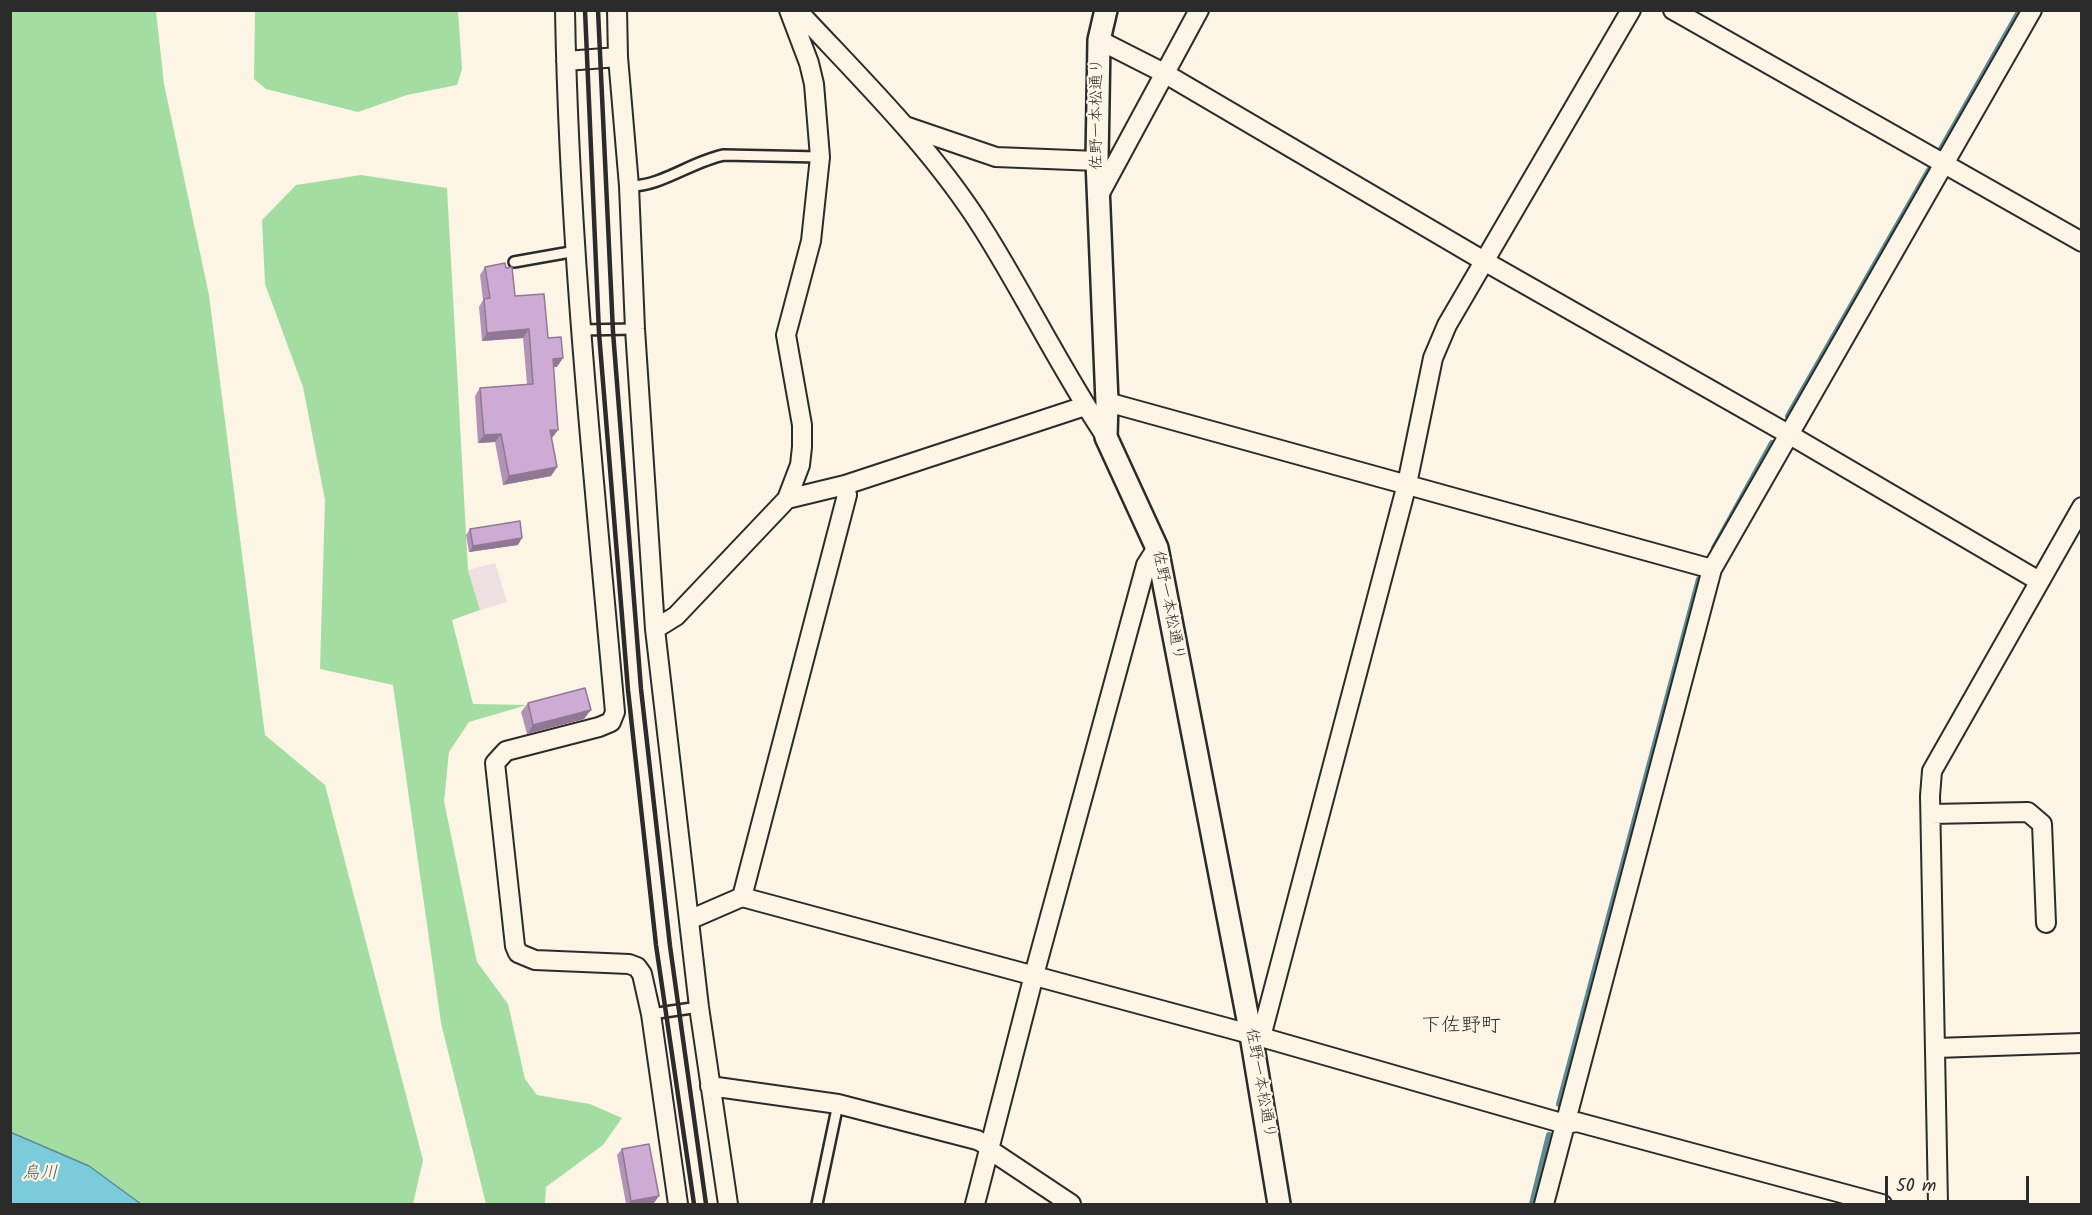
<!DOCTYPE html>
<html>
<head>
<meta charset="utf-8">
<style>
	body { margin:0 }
	#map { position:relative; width:2092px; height:1215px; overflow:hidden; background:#fcf5e5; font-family:Kalam,sans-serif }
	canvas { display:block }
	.frame { position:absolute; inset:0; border:12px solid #2b2b2b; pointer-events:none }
	.scale { position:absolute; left:1885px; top:1176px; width:144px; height:27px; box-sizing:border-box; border:3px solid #2b2b2b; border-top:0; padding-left:8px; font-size:18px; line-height:21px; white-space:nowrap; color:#2b2b2b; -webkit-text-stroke:4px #fcf5e5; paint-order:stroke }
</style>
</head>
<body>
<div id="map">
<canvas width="2092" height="1215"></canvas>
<div class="frame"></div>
<div class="scale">50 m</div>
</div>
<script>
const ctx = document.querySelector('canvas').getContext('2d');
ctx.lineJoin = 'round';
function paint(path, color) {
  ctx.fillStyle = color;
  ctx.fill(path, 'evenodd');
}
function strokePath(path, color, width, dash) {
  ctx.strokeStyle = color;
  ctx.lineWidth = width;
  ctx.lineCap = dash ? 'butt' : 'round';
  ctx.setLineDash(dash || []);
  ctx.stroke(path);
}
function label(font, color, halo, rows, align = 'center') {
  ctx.font = font + ' Kalam,"Klee One",sans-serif';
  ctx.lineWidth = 4.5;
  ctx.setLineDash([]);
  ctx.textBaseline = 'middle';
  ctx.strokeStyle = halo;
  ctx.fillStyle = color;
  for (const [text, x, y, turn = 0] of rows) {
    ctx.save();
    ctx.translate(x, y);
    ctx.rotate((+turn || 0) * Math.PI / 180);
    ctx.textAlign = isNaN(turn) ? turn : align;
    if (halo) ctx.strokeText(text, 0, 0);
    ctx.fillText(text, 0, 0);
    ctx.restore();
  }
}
paint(new Path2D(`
	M495,563L507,602L480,610L468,570Z`), '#eedfe0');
paint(new Path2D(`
	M11,11H156L164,84L209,295L265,735L325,785L423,1160L413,1204H141L89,1166L11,1132Z
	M255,11H458L462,69L457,85L407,95L358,112L266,89L254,79Z
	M361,175L447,188L468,570L480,610L452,620L473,704L527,705L469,722L449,752L444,801L477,962L508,1004L525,1079L537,1095L590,1104L622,1118L603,1145L546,1187L545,1204H486L441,1023L393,685L320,669L325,500L303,387L265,284L262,220L296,185Z`), '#a4dda1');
const water = new Path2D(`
	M10,1132L89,1166L141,1204H11Z`);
paint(water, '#7ccbda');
strokePath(water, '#5c8b94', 1.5);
strokePath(new Path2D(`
	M1941,149L2020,10
	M1788,416L1929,170
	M1714,548L1772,443
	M1559,1104L1699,579
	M1532,1204L1549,1135`), '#5c8b94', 6);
const service = new Path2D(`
	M629,186C661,187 692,161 724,155L820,157
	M514,262L576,251
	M580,330L635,329
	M651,1014L699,1007
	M817,1204L838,1104`);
const minor = new Path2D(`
	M565,10C569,245 594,478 615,712L611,722L599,727L506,751L495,763L515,946L518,953L535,960L629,964L637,967L642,974L651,1014L678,1204
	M617,10L618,57L629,186L635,329L655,629L699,1007L728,1204
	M797,10C862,80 932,148 983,229C1026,297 1061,370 1106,437
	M1673,10L2082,242
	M1099,40L1164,73L1484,261L1790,435L2039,581
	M566,61L618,57
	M905,126L996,157L1097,161
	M1099,195L1199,10
	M1107,402L1712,569
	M787,499L845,485L1085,406
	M655,629L676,616L787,499L800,465L802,447V425L786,335L811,241L820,157L814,84L809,63L789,10
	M1931,814L2028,812L2042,824L2046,923
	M742,897L847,495L845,485
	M689,920L742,897L1261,1037L1565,1124L1577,1122L1882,1204
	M1261,1037L1407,484L1433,358L1447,325L1631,10
	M1936,1048L2082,1043
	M710,1086L838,1104L977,1140L989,1146
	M988,1151L996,1154L1071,1204
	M975,1204L1034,975L1146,565L1157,548
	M1544,1204L1712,569L2032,10
	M1938,1204L1930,796L1932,771L2082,507`);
const tertiary = new Path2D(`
	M1106,10L1099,40L1097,161L1107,402L1106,437L1157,548L1251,1035L1279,1204`);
strokePath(service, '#2b2b2b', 14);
strokePath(minor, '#2b2b2b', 22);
strokePath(tertiary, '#2b2b2b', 26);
strokePath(service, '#fcf5e5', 9);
strokePath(minor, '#fcf5e5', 18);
strokePath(tertiary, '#fcf5e5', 21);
strokePath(new Path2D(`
	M585,10L599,333L628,690L656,945L694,1204
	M598,10L613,332L641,689L670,946L706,1204`), '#2b2b2b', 4.5);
paint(new Path2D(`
	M485,267L506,268L515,296L548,338L557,367H553L558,430L551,438L557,467L551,476L503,485L495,442L478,443L475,396L480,388L527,384L523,338L482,341L479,307L483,300L480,275Z
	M470,529L518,545L469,552L466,535Z
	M528,703L584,719L527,734L521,712Z
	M622,1149L654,1203L643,1204H626L617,1155Z`), '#b193b7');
paint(new Path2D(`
	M529,329L523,338L482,341L487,333Z
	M563,358L557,367H547L553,359Z
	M550,430H558L552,438H544Z
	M501,434L495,442L478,443L484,435Z
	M557,467L551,476L503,485L509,476Z
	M522,538L518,545L469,552L473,546Z
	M591,710L584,719L527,734L533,725Z
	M659,1196L654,1203L643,1204H628L631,1201Z`), '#907895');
const building = new Path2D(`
	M505,263L506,268L512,267L515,296L544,294L548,338L561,337L563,358L553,359L558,430H550L557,467L509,476L501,434L484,435L480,388L533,384L529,329L487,333L484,299L490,298L485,267Z
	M520,521L522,538L473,546L470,529Z
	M585,688L591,710L533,725L528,703Z
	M649,1144L659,1196L631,1201L622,1149Z`);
paint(building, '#ceabd5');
strokePath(building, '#907895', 1.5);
label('16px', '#2b2b2b', '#fcf5e5', [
	["佐野一本松通り",1098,114,-90],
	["佐野一本松通り",1167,606,79],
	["佐野一本松通り",1259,1084,80]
]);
label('italic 18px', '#435b60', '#fcf5e5', [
	["烏川",40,1175]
]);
label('20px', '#2b2b2b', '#fcf5e5', [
	["下佐野町",1461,1028]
]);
</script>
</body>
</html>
